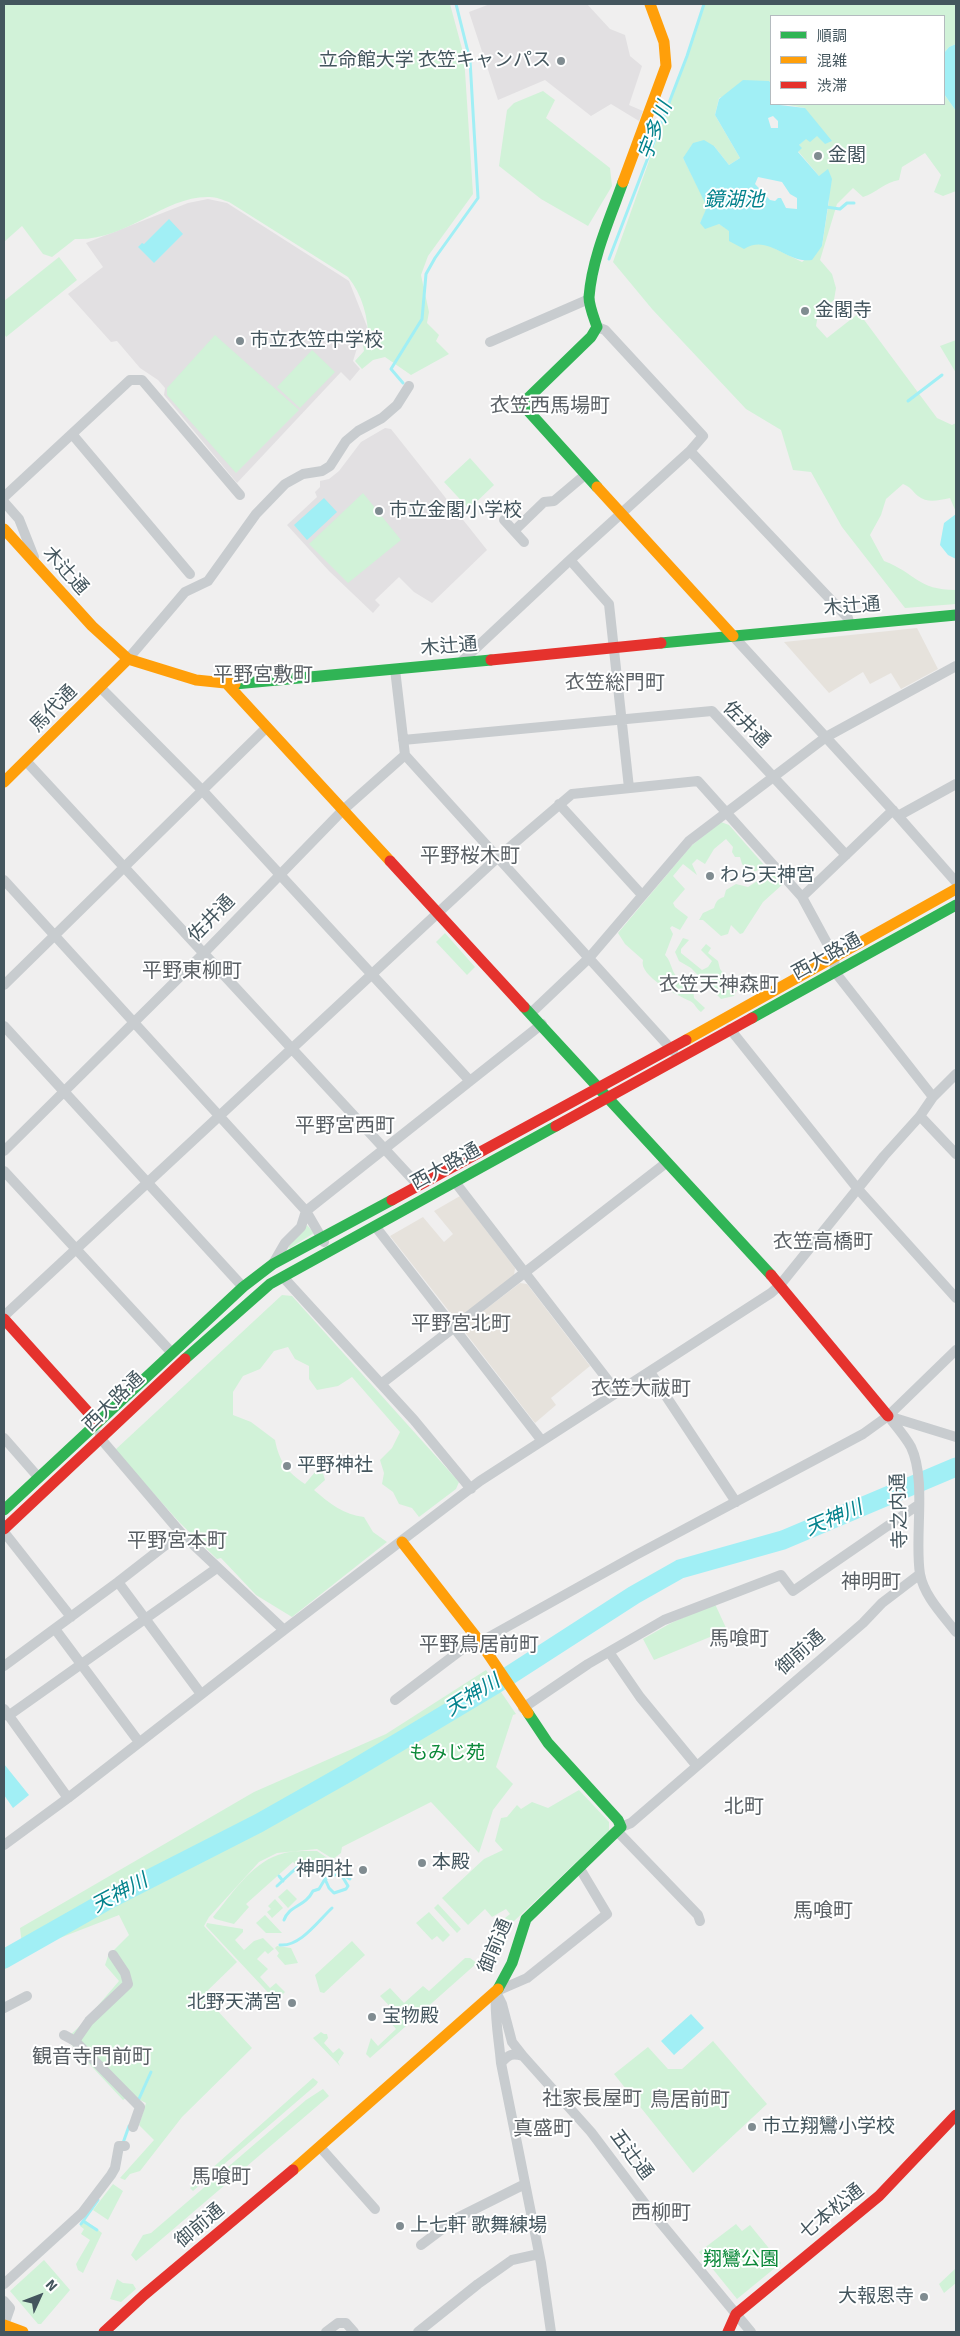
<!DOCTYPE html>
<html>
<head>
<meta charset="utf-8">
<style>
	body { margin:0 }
	#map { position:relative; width:960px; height:2336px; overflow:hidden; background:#f0efef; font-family:Signika,"Noto Sans JP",sans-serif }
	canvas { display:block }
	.frame { position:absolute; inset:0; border:5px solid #44565e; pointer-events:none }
	.legend { position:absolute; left:770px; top:15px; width:175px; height:90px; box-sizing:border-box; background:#fff; border:1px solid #b4bbbf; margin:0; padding:6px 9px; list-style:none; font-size:15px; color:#44565e }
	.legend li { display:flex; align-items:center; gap:10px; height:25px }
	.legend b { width:25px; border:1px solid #b4bbbf }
	.north { position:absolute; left:15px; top:2271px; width:50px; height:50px; -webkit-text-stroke:4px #fff; paint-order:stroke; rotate:47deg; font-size:14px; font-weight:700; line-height:20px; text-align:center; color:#44565e }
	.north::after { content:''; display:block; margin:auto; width:18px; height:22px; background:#44565e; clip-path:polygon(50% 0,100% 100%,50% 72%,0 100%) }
</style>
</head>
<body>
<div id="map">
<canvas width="960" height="2336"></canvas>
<div class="frame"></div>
<ul class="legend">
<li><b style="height:6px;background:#30b455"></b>順調</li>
<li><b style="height:6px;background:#ff9f0a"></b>混雑</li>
<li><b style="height:6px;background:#e5322d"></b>渋滞</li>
</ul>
<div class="north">N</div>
</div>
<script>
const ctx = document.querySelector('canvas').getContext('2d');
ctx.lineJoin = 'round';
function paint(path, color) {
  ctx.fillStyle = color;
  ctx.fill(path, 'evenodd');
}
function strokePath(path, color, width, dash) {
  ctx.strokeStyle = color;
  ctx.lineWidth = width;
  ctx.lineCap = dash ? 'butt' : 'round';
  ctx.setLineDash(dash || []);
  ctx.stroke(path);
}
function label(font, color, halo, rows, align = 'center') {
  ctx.font = font + ' Signika,"Noto Sans JP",sans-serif';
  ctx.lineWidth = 4;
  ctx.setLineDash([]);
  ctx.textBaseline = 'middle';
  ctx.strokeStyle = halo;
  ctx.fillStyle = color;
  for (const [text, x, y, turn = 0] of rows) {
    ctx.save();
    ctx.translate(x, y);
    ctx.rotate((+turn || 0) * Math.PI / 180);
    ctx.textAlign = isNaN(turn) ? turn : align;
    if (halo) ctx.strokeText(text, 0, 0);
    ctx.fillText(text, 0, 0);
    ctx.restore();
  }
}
paint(new Path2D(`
	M917,628L938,669L901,689L891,673L870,684L863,672L829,693L784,642Z
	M460,1196L515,1268L514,1276L463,1316L452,1315L390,1236L423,1217L444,1242L453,1234L434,1211Z
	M520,1283L527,1284L590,1366L551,1398L556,1405L535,1423L464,1331L466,1324Z`), '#e6e2dc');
paint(new Path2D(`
	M490,4H587L610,29L625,35L630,56L642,66L629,105L643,111L639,121L611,104L591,116L545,80L498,100L469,12Z
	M208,199L227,203L349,281L368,329L366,336L358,345L353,361L360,369L350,381L341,372L237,483L164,395L165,388L158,380L140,368L117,341L111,342L68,294L103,267L86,243L188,203Z
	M385,428L391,429L487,550L432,603L414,592L399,577L375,600L380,605L373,613L329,571L287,525L317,497L315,492L320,487V481L329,479L339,471L361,442Z`), '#e2e0e2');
paint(new Path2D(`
	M4,4H450L464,56L473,194L428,256L421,275L429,312L427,323L439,335L436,341L449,354L411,375L385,357L373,360L362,369L355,361L364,351L363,344L368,340C369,319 362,294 348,277L229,202C223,200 216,197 210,197C165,195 128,241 75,239L52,257L43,254L22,226L4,242Z
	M705,4H956V44L949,47L944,53V16H771V83L769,81L719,98L715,115L740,158L729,165L714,146L683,158L708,207L700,223L719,224L752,244H766L802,262L822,246L829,201L819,176L798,151L799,145L806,138L805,108L783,104H944V94L956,111V191L943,196L934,192L941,175L925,153L902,167L899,180C885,182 876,193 863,197L853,188L837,204L820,260L832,274L836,288L834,300L818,314L816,326L827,338L859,313L937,418L952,425L956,423V512L950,498C939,500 928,504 918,496C912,491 911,487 903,484L886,499L881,515L870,535L884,561C916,573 917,590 956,590V604L905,608L842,527L811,472L793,470L781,430L746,409L652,309L613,262Z
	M543,91L555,100L546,118L610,168L612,186L588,226L541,199L499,166L507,110L514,103Z
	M59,257L77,280L6,337L4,333V301Z
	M215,335L299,410L236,473L167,395V388Z
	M956,340V373L940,346Z
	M312,350L335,372L300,408L277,387Z
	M470,458L494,485L469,509L444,482Z
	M363,493L401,540L348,583L309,544Z
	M721,822L729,825L765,866L756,871L750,872L742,864L740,857H735L732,852L733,847L726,839L714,849L705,864L697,859L692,864L697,875L683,864L673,876L685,889L673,903L675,907L688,917L680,930L672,926L670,928L673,934L665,955C670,960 671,967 674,973C682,986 693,975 694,998L705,1008L701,1012C696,1009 695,1003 690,1001C679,996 638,976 643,960L625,944L618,933L691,846Z
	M771,872L783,884L763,902L743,933L740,934L731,925L728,934L721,936L703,920H699L703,913L714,908C716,902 717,899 724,897L726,890L736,884L748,887Z
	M445,933L475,967L467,975L436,942Z
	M683,938L689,940L681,949V953L702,970L708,967L712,961L701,950L706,944L711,948L708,953L718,961L720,969L737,990L734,996L721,999L691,968L679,961L675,952Z
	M307,1225L314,1233L290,1248L288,1247Z
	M282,1295L292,1296L459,1482L456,1489L419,1517L412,1508L399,1504L393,1492L382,1484L384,1473L380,1460L392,1448L400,1432L352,1377L338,1386L317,1390L309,1379V1366L295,1359L288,1347L274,1351L260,1369L243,1376L233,1392V1415L251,1422L275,1440C279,1461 287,1472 305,1484L315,1472L322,1470L325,1480L314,1490C329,1503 344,1515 364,1517L373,1532L387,1542L292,1617L256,1595L221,1558L217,1559L179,1522L115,1450Z
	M715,1604L727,1630L654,1660L643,1639L671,1623Z
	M486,1670L516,1714L513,1715L496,1767L513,1784L493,1810L479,1853L431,1802L342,1847L341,1853L333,1859L317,1849L277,1853L259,1862L209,1917L204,1926L237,1962L203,1995L252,2048L182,2117L140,2171L130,2174L125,2180L120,2178L154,2140L139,2125L146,2103L130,2095L123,2100L66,2039L84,2022L119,1981L105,1965L108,1956L129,1935L119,1915L34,1948L4,1970V1963L23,1953L20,1928L254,1792L386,1734Z
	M579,1790L609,1822V1831L512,1923L514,1926L498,1940L496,1938L505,1918L510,1914L506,1909L492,1917L485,1909L468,1925L442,1898L484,1859L503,1850L495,1841L501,1818L507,1817L517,1805L521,1809L532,1802L548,1808Z
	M317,1851L332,1861L309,1860L298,1867L293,1862L246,1904L249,1907L234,1924L215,1919L213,1917C231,1895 251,1864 278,1855C290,1850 305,1851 317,1851Z
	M287,1889L297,1899L288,1908L278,1897Z
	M275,1899L283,1908L272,1918L267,1912L271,1909L268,1906Z
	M438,1904L461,1929L457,1933L434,1908Z
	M429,1912L450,1935L443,1942L437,1936L432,1940L416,1923Z
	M265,1915L282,1933H266L256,1923Z
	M207,1923L243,1929V1932L235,1940L244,1950L254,1941L263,1938L274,1949L268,1954L265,1951L257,1959L268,1969L260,1977L270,1988L276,1983L285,1992L276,2001L206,1926Z
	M352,1941L365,1955L324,1993L320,1992L315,1975Z
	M277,1946L291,1948L298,1963L285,1965L277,1956L279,1953L275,1948Z
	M465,1958H470L477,1963L370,2058L366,2054L371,2038L378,2046L396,2029L390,2022L397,2014L380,1996L390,1988L404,2003L423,1986L429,1991Z
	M321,2032L324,2034H327L328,2038L324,2043L333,2053L339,2048L344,2053L338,2062L340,2066L313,2038Z
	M713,2041L767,2104L693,2173L614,2074L648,2047L668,2069H682Z
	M313,2078L318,2082L316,2085L193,2191L190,2188Z
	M323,2089L329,2096L136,2261L131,2255L143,2235L151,2233L306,2100Z
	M113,2184L123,2191L108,2220L93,2210Z
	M85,2220L102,2233L83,2273L78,2270L76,2264L90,2240L81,2234L84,2229L80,2226Z
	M736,2224L742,2231L750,2225L781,2263L737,2299L699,2252Z
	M44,2260L70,2290L41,2324H38L10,2291Z
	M955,2269L956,2283L944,2293L939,2284Z
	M117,2279L123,2283L133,2284L136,2289L121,2302L110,2299Z`), '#d1f2d8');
paint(new Path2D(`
	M956,44V111L944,94V53L949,47Z
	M743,80L769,81L771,83V104L805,108L832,141L825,144L817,136L810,142L806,139L799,145L802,148L798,152L819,176L828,169L832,179L822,246L812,260C787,264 768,233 744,249L729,241V231L719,224L705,229L700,223L707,207L683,158L693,143L704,140L714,146L729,165L740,158L715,115L719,99ZM773,116L778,121V128H771L768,118ZM758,177L782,182L790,194L797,198V209L786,208L781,198H778L775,201L770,200L755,184Z
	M169,219L183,234L154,263L138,247L142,243L144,244Z
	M324,498L337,512L307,540L294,525Z
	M956,514V559L948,555L940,545L944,523Z
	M4,1764L29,1795L13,1808L4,1795Z
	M691,2014L704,2028L674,2055L661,2041Z`), '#a1eff5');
strokePath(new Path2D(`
	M826,207L840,209L847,203H854
	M609,259L687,56L704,4
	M403,383L391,369L422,319L426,274L435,258L478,198L470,60L456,4
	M908,401L942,375
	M279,1876L283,1881
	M325,1879L329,1888L334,1893L346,1889L348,1886L342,1876L343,1874
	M277,1886C301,1864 299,1860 333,1861
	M284,1920C289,1905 305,1907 313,1891L319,1889L325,1879C335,1874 340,1872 350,1879
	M280,1945C300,1947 318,1921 332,1908
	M138,2101L151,2072
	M123,2143L129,2126
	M83,2221L97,2230
	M81,2224L98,2200`), '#a1eff5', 3);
strokePath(new Path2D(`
	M4,1959L108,1900L259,1823L349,1772L496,1684L634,1595L680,1569L783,1540L956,1467`), '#a1eff5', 19);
strokePath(new Path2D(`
	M490,342L589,299
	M72,434L190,574
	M690,451L848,618L850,625
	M4,497L130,380H142L240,495
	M4,502L19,519L34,557
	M504,520L524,542
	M514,531L544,502L554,501L586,474
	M570,560L609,604L629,788
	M733,636L898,816L956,882
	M128,659L185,592L208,581L256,514L285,484L303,474L322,471L330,466L346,441L358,431L382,418L397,405L409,386
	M460,663L570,560L690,451L703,436L605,330L597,327
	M395,669L405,755L673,1051
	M100,687L202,790L470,1081
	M403,740L712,711L846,855
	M26,761L417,1184
	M559,804L642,895
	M893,810L802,897L834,956L835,972L933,1097
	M898,816L956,784
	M4,880L306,1211L324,1242
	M4,985L266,728
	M531,1013L589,958L689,841L826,737L956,666
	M4,1026L243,1287
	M730,1029L857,1188L956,1298
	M920,1116L956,1154
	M4,1151L204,953L343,810L405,755
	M4,1171L172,1353
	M455,1182L617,1392
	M375,1226L542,1441
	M274,1262L285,1243L301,1227L306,1211L542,1024
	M283,1277L414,1420L471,1489
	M4,1316L497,858L572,794L698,781L802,897
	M650,1372L736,1502
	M381,1384L666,1163
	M888,1416C896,1426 905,1436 911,1447C927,1481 914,1537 920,1574C924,1596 943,1615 956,1632
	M888,1416L956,1437
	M100,1435L101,1439L181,1533L284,1630L480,1481L771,1293L780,1285L884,1156L920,1116L933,1097L956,1074
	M4,1438L39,1478
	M4,1532L71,1617
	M118,1582L201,1694
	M55,1629L139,1742
	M480,1642L636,1555L863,1434L888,1416L956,1350
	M609,1652L640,1697L696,1765
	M4,1666L118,1582L181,1533
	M395,1700L477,1638
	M523,1708L588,1664L664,1620L781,1575L793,1591L918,1505
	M4,1709L68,1798
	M8,1716L217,1568
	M621,1827L631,1823L863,1623L882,1603L920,1574
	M618,1832L698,1915L700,1921
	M4,1845L68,1798L284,1630
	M113,1955L125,1973L128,1984L89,2021L75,2041L140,2107L133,2127
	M497,1991L527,1978L607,1914L579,1867
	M496,1992L502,2004L512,2042L523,2056L591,2132L646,2205L751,2332
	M496,1992C494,2016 499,2039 501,2063L541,2263L551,2332
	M4,2008L27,1996
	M64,2035L75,2041
	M501,2063C509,2054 512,2053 523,2056
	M320,2147L375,2209
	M421,2245L457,2218L525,2184
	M4,2284L82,2213L111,2175L115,2168L119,2146H125
	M4,2301L10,2308L4,2325
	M326,2332L338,2323H346L354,2332
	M418,2332L478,2284L512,2260L539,2254`), '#c8cccf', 10);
strokePath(new Path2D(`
	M597,487L522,404L591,337L597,327C594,318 589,306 589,297C592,258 610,218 623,182
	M661,643L956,615
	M235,684L491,660
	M524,1007L771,1275
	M752,1018L956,905
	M185,1359L270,1284L556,1126
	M4,1510L243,1287L273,1264L392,1200
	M498,1989L512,1963L526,1919L621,1827L618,1820L548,1743L528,1713`), '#30b455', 11);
strokePath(new Path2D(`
	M623,182L666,66L664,42L650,4
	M597,487L733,636
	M4,529L92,626L128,659L196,680L235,684
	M228,685L390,861
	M4,782L128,659
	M686,1040L956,889
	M402,1542L480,1642L528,1713
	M293,2170L498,1989
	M4,2325L23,2332`), '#ff9f0a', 11);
strokePath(new Path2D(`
	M491,660L661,643
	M390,861L524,1007
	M556,1126L752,1018
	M392,1200L686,1040
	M771,1275L888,1416
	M4,1319L97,1422
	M4,1529L185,1359
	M104,2332L144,2295L293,2170
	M728,2332L736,2314L879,2196L956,2115`), '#e5322d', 11);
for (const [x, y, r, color] of [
	[561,61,5,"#808c91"],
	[818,156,5,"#808c91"],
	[805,311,5,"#808c91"],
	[240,341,5,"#808c91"],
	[379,511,5,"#808c91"],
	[710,876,5,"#808c91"],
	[287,1466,5,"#808c91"],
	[422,1863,5,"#808c91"],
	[363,1870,5,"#808c91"],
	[292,2003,5,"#808c91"],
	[372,2017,5,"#808c91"],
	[752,2127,5,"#808c91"],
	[400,2226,5,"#808c91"],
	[924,2297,5,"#808c91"]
]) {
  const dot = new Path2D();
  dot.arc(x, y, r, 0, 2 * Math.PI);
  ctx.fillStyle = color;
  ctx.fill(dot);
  strokePath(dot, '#fff', 2);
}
label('19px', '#44565e', '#fff', [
	["立命館大学 衣笠キャンパス",551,61,"right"],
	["金閣",828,156],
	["金閣寺",815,311],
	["市立衣笠中学校",250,341],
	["市立金閣小学校",389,511],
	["わら天神宮",720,876],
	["平野神社",297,1466],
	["本殿",432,1863],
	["神明社",353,1870,"right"],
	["北野天満宮",282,2003,"right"],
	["宝物殿",382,2017],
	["市立翔鸞小学校",762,2127],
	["上七軒 歌舞練場",410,2226],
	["大報恩寺",914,2297,"right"]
], 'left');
label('19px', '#44565e', '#fff', [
	["木辻通",65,571,48],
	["木辻通",852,607,-5],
	["木辻通",449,647,-5],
	["馬代通",54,709,-45],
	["佐井通",746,725,44],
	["佐井通",212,919,-46],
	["西大路通",827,957,-29],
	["西大路通",446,1167,-29],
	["西大路通",114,1402,-44],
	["寺之内通",900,1511,-92],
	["御前通",801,1653,-41],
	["御前通",496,1946,-67],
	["五辻通",631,2155,53],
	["七本松通",832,2212,-39],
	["御前通",200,2226,-40]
]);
label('19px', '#0b8939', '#fff', [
	["もみじ苑",447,1754],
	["翔鸞公園",741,2260]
]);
label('italic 20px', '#04838d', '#fff', [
	["宇多川",656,131,-69],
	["鏡湖池",734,201],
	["天神川",834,1519,-23],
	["天神川",473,1696,-32],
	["天神川",120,1894,-28]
]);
label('20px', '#5a6065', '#fff', [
	["衣笠西馬場町",550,407],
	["平野宮敷町",263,676],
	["衣笠総門町",615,684],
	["平野桜木町",470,857],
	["平野東柳町",192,972],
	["衣笠天神森町",719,986],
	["平野宮西町",345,1127],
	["衣笠高橋町",823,1243],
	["平野宮北町",461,1325],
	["衣笠大祓町",641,1390],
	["平野宮本町",177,1542],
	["神明町",871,1583],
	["馬喰町",739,1640],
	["平野鳥居前町",479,1646],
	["北町",744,1808],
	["馬喰町",823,1912],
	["観音寺門前町",92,2058],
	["社家長屋町",592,2100],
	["鳥居前町",690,2101],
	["真盛町",543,2130],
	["馬喰町",221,2178],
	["西柳町",661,2214]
]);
</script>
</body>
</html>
